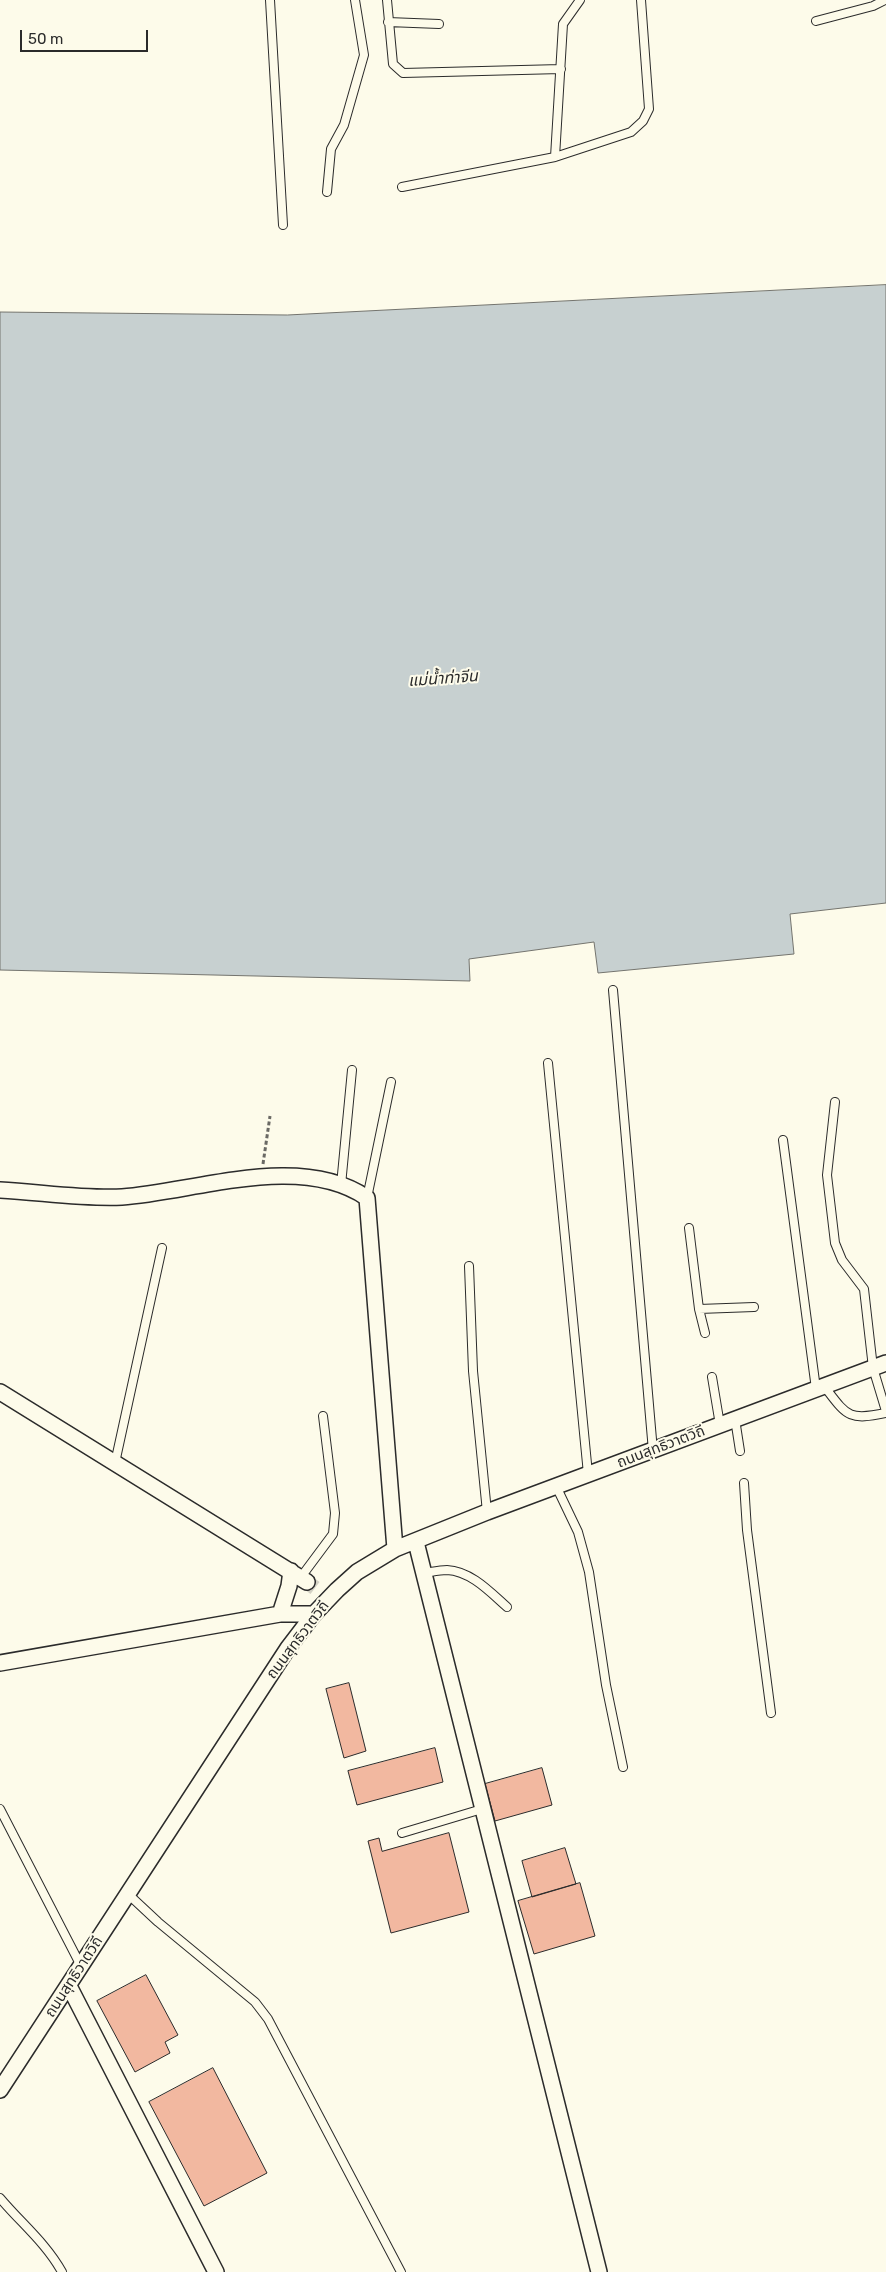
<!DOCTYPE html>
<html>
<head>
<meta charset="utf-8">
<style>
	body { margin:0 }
	#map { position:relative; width:886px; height:2272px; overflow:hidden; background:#fdfbea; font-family:Rubik,sans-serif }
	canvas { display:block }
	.scale { position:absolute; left:20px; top:30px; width:128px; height:22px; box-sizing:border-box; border:2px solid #2b2b2b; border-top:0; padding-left:6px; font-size:15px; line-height:18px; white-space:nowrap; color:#2b2b2b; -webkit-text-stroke:4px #fdfbea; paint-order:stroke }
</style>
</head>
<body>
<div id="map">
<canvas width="886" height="2272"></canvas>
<div class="scale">50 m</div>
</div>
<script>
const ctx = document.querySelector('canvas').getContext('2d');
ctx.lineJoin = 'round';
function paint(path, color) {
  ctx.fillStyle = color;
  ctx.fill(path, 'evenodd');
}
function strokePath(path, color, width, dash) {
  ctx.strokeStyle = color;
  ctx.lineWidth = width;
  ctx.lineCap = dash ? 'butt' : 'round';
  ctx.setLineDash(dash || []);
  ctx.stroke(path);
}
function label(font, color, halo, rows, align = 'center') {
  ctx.font = font + ' Rubik,"Noto Sans Thai",sans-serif';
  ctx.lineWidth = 4;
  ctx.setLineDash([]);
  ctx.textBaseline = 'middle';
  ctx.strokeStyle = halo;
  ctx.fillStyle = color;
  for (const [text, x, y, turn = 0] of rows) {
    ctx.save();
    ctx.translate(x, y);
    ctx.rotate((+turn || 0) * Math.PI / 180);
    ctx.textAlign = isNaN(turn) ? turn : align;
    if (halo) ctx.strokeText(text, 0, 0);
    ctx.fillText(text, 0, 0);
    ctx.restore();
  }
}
const water = new Path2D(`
	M886,285V903L790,914L794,954L598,973L594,942L469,959L470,981L0,970V312L287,315Z`);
paint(water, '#c7d0d0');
strokePath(water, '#74746e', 1);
const building = new Path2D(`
	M349,1683L366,1751L344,1758L326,1689Z
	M435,1748L443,1782L357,1805L348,1771Z
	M542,1768L552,1805L495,1821L485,1784Z
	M449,1833L469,1912L391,1933L368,1841L379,1838L382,1851Z
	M565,1848L576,1884L532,1897L522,1861Z
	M580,1883L595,1936L534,1954L518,1901Z
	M146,1975L178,2035L165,2042L170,2053L135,2072L97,2001Z
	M213,2068L267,2173L204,2206L149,2102Z`);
paint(building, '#f2b8a0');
strokePath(building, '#2b2b2b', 1);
strokePath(new Path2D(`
	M307,1582L315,1588`), '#d3d1c4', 15, [15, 8]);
const lane = new Path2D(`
	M270,0L283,225
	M387,0L393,64L403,73L561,69
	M816,21L873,6L885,0
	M388,22L439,24
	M555,157L631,132L643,121L649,109L641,0
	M402,187L555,157L563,24L580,0
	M327,192L331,149L344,125L364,55L355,0
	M613,990L653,1451
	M548,1063L588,1474
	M835,1102L827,1175L835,1243L842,1260L864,1289L873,1368L886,1411
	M783,1140L816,1389
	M341,1185L352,1070
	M367,1198L391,1082
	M689,1228L699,1309L705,1333
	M469,1266L473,1371L487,1512
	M699,1309L754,1307
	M712,1377L720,1425
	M824,1386C847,1416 848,1421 886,1413
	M735,1419L740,1451
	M115,1463L162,1248
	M744,1483L747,1530L771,1713
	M556,1486L578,1532L589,1572L606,1685L623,1767
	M424,1573C431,1572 440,1570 447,1570C471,1571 491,1593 507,1607
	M301,1577L333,1534L335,1513L323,1416
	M0,1809L81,1966
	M402,1833L482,1809
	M128,1894L158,1922L255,2002L268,2019L401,2272
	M0,2198C21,2223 46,2243 62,2272`);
const street = new Path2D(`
	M0,1190C40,1192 82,1199 122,1197C195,1192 300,1152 367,1198L395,1549
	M0,1392L307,1582
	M416,1542L599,2272
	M280,1614L289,1586L291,1571
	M0,1663L280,1614H314
	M69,1986L216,2272
	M0,2090L288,1648L314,1614L337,1590L357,1572L395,1549L487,1512L886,1363`);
strokePath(lane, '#2b2b2b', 10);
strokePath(street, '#2b2b2b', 18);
strokePath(new Path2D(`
	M263,1164L270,1116`), '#6a6964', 3, [4, 2.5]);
strokePath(lane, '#fdfbea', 8);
strokePath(street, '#fdfbea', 15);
label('15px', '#2b2b2b', '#fdfbea', [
	["ถนนสุทธิวาตวิถี",661,1447,-21],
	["ถนนสุทธิวาตวิถี",298,1640,-53],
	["ถนนสุทธิวาตวิถี",74,1977,-57]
]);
label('italic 16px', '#2b2b2b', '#fdfbea', [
	["แม่น้ำท่าจีน",443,679,-4]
]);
</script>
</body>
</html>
